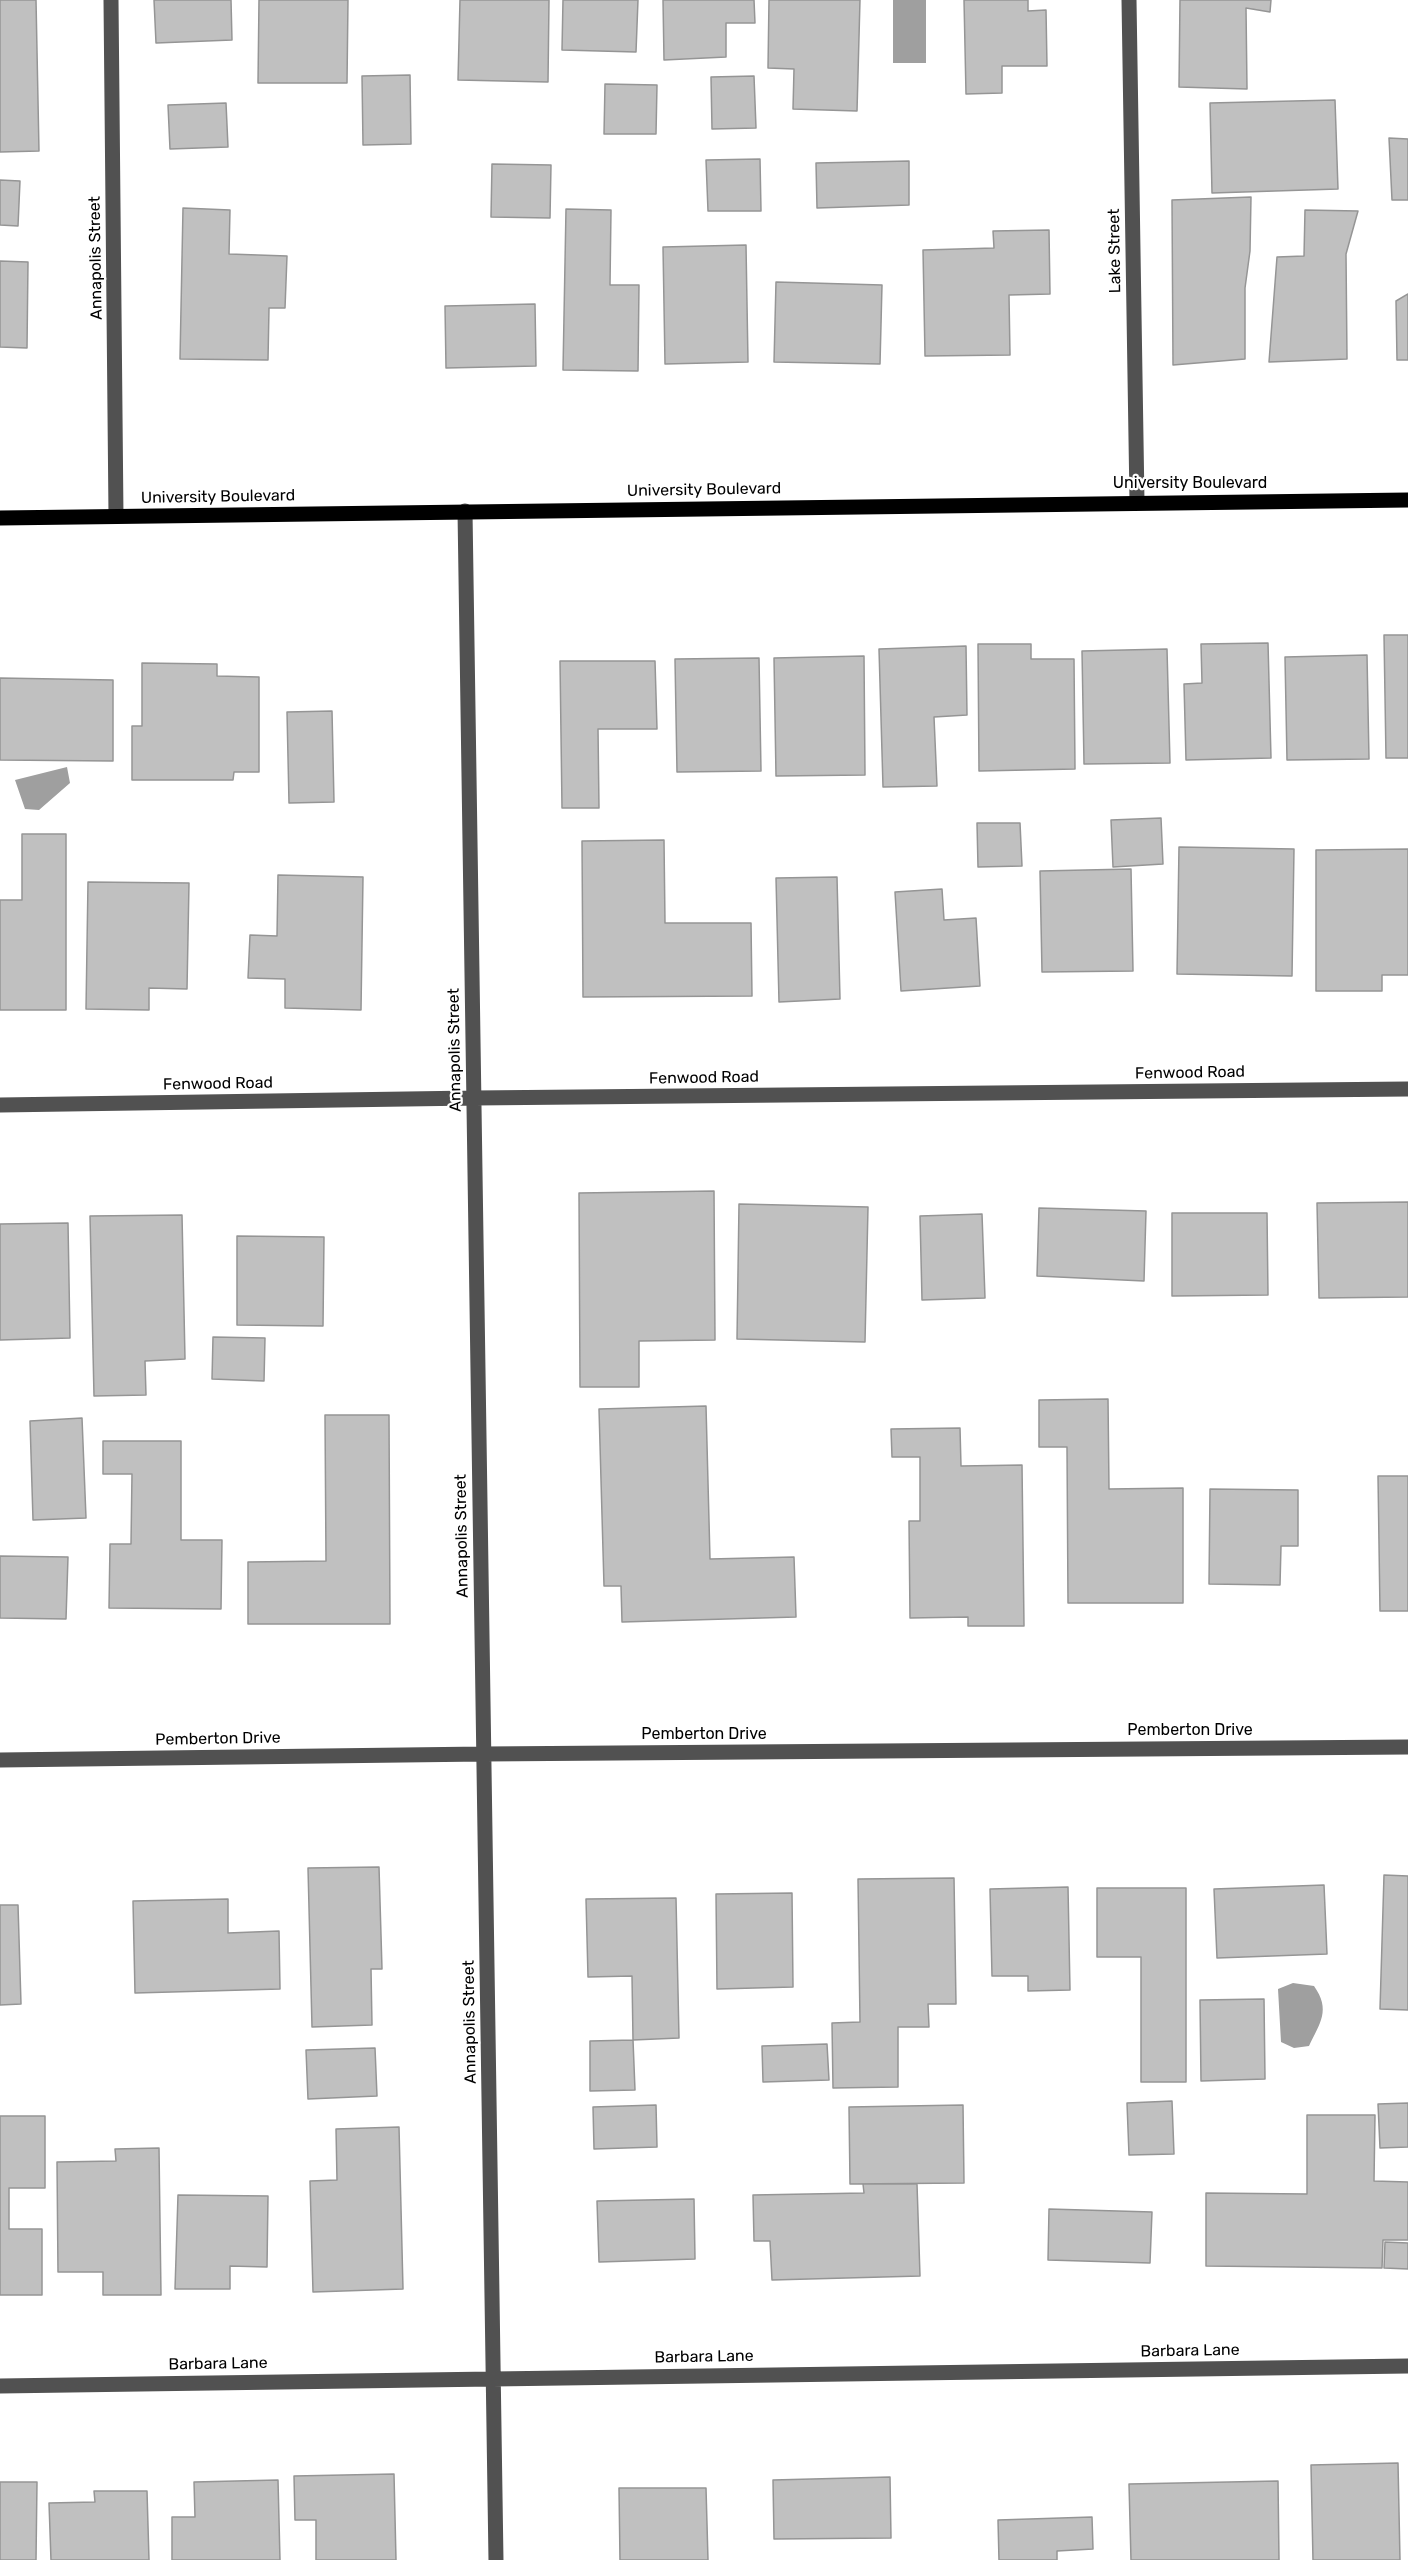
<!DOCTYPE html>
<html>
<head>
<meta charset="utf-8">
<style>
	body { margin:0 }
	canvas { display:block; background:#fff }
</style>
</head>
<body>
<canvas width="1408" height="2560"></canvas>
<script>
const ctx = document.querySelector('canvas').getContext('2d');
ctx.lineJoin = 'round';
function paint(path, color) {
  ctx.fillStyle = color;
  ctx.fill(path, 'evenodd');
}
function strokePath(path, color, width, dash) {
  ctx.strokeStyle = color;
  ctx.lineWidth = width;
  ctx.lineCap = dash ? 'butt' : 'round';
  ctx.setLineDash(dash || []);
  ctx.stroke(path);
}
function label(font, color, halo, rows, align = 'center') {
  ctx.font = font + ' Rubik,sans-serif';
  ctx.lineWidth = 4.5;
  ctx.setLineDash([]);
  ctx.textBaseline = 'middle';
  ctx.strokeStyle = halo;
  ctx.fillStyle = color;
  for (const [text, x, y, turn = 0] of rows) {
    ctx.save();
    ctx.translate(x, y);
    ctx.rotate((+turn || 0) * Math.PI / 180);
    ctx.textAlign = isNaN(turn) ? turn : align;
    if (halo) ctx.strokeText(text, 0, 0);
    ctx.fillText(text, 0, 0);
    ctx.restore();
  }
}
paint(new Path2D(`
	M893,0H926V63H893Z
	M67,767L70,783L39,810L25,809L15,780Z
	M1293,1983L1314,1986C1331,2010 1320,2023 1309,2046L1294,2048L1281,2042L1278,1989Z`), '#9f9f9f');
const building = new Path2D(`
	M0,0H36L39,151L0,152Z
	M154,0H231L232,40L156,43Z
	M259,0H348L347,83H258Z
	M460,0H549L548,82L458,80Z
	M563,0H638L636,52L562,50Z
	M663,0H754L755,23H726V57L664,60Z
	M769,0H860L857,111L793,109L794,69L768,68Z
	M964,0H1028V11L1046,10L1047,66H1002V93L966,94Z
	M1180,0H1271L1270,12L1246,8L1247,89L1179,87Z
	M410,75L411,144L363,145L362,76Z
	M754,76L756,128L712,129L711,77Z
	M605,84L657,85L656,134H604Z
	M1335,100L1338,189L1212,193L1210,103Z
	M226,103L228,147L170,149L168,105Z
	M1389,138L1408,139V200H1392Z
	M760,159L761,211H708L706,160Z
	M909,161V205L817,208L816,163Z
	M492,164L551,165L550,218L491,217Z
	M0,180L20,181L18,226L0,225Z
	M1251,197L1250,251L1245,288V359L1173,365L1172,200Z
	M183,208L230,210L229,254L287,256L285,308H269L268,360L180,359Z
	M566,209L611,210L610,285H639L638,371L563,370Z
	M1305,210L1358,211L1346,254L1347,359L1269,362L1277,257L1304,256Z
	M1049,230L1050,294L1009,295L1010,355L925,356L923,250L994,248L993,231Z
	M746,245L748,362L665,364L663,247Z
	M0,261L28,262L27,348L0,347Z
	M776,282L882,285L880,364L774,362Z
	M1408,294V360H1397L1396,301Z
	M535,304L536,366L446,368L445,306Z
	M1384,635H1408V758H1386Z
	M1268,643L1271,758L1186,760L1184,684L1202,683L1201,644Z
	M978,644H1031V659H1074L1075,769L979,771Z
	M966,646L967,715L934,717L937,786L883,787L879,649Z
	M1167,649L1170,763L1084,764L1082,651Z
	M1367,655L1369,759L1287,760L1285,657Z
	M864,656L865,775L776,776L774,658Z
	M759,658L761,771L677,772L675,659Z
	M560,661H655L657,729H598L599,808H562Z
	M142,663L217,664V676L259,677V772H234L233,780H132V726H142Z
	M0,678L113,680V761L0,760Z
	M332,711L334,802L289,803L287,712Z
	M1161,818L1163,864L1113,867L1111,820Z
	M977,823H1020L1022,866L978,867Z
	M22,834H66V1010H0V900H22Z
	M664,840L665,923H751L752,996L583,997L582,841Z
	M1179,847L1294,849L1292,976L1177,974Z
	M1408,849V975H1382V991H1316V850Z
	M1131,869L1133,971L1042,972L1040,871Z
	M278,875L363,877L361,1010L285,1008V979L248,978L250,935L277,936Z
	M837,877L840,999L779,1002L776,878Z
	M88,882L189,883L187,989L149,988V1010L86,1009Z
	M942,889L944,920L976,918L980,986L901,991L895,892Z
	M714,1191L715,1340L639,1341V1387H580L579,1193Z
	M1408,1202V1297L1319,1298L1317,1203Z
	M739,1204L868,1207L865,1342L737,1339Z
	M1039,1208L1146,1211L1144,1281L1037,1276Z
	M1172,1213H1267L1268,1295L1172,1296Z
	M982,1214L985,1298L922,1300L920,1216Z
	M182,1215L185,1359L145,1361L146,1395L94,1396L90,1216Z
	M68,1223L70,1338L0,1340V1224Z
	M237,1236L324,1237L323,1326L237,1325Z
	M213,1337L265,1338L264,1381L212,1379Z
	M1108,1399L1109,1489L1183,1488V1603H1068L1067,1447H1039V1400Z
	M706,1406L710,1559L794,1557L796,1617L622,1622L621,1586H604L599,1409Z
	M325,1415H389L390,1624H248V1562L326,1561Z
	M82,1418L86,1518L33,1520L30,1421Z
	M960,1428L961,1466L1022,1465L1024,1626H968V1617L910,1618L909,1521H920V1457H892L891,1429Z
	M103,1441H181V1540H222L221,1609L109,1608L110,1544H131L132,1474H103Z
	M1378,1476H1408V1611H1380Z
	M1210,1489L1298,1490V1546H1281L1280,1585L1209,1584Z
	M0,1556L68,1557L66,1619L0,1618Z
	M379,1867L382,1969H371L372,2025L312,2027L308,1868Z
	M1384,1875L1408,1876V2010L1380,2009Z
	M954,1878L956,2004H928L929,2027H898V2087L833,2088L832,2023L860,2022L858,1879Z
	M1324,1885L1327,1954L1217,1958L1214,1889Z
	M1068,1887L1070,1990L1028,1991V1976H992L990,1889Z
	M1097,1888H1186V2082H1141V1957H1097Z
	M792,1893L793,1987L717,1989L716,1894Z
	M676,1898L679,2038L633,2040L635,2090L590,2091V2041L633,2040L632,1976L588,1977L586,1899Z
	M228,1899V1933L279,1931L280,1989L135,1993L133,1901Z
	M0,1905H18L21,2004L0,2005Z
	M1264,1999L1265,2079L1201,2081L1200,2000Z
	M827,2044L829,2080L763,2082L762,2046Z
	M375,2048L377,2096L308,2099L306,2050Z
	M1172,2101L1174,2154L1129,2155L1127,2103Z
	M1408,2103V2147L1380,2148L1378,2104Z
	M656,2105L657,2147L594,2149L593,2107Z
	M963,2105L964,2183L850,2184L849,2107Z
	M1307,2115H1375L1374,2181L1408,2182V2240H1383L1382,2268L1206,2266V2193L1307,2194Z
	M0,2116H45V2188H9V2229H42V2295H0Z
	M399,2127L403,2289L313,2292L310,2181L337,2180L336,2129Z
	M159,2148L161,2295H103V2272H58L57,2162L116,2161L115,2149Z
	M863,2184H917L920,2276L772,2280L770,2241H754L753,2195L864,2193Z
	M178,2195L268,2196L267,2267L230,2266V2289H175Z
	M694,2199L695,2259L599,2262L597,2201Z
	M1049,2209L1152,2212L1150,2263L1048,2260Z
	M1385,2242L1408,2243V2269L1384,2268Z
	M1398,2463L1400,2560H1313L1311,2465Z
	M394,2474L396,2560H316V2520H295L294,2476Z
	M890,2477L891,2538L774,2539L773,2480Z
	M278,2480L280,2560H172V2517H195L194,2482Z
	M1278,2481L1279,2560H1131L1129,2484Z
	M0,2482H37L36,2560H0Z
	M619,2488H706L708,2560H620Z
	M94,2491H147L149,2560H51L49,2503L95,2502Z
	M1092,2517L1093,2549L1057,2551V2560H999L998,2520Z`);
paint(building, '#c0c0c0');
strokePath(building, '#959595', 1.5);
strokePath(new Path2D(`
	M111,0L116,516
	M1129,0L1137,501
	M465,511L496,2560
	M0,1105L474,1098L1408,1089
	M0,1760L484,1754L1408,1747
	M0,2386L1408,2366`), '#515151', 15);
strokePath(new Path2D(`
	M0,518L1408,500`), '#000', 15);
label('16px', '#000', '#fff', [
	["Lake Street",1115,251,-91],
	["Annapolis Street",96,258,-91],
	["University Boulevard",1190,483],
	["University Boulevard",704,490,-1],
	["University Boulevard",218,497,-1],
	["Annapolis Street",455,1050,-91],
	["Fenwood Road",1190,1073,-1],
	["Fenwood Road",704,1078,-1],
	["Fenwood Road",218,1084,-1],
	["Annapolis Street",462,1536,-91],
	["Pemberton Drive",1190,1730],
	["Pemberton Drive",704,1734],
	["Pemberton Drive",218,1739,-1],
	["Annapolis Street",470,2022,-91],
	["Barbara Lane",1190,2351,-1],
	["Barbara Lane",704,2357,-1],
	["Barbara Lane",218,2364,-1]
]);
</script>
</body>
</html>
